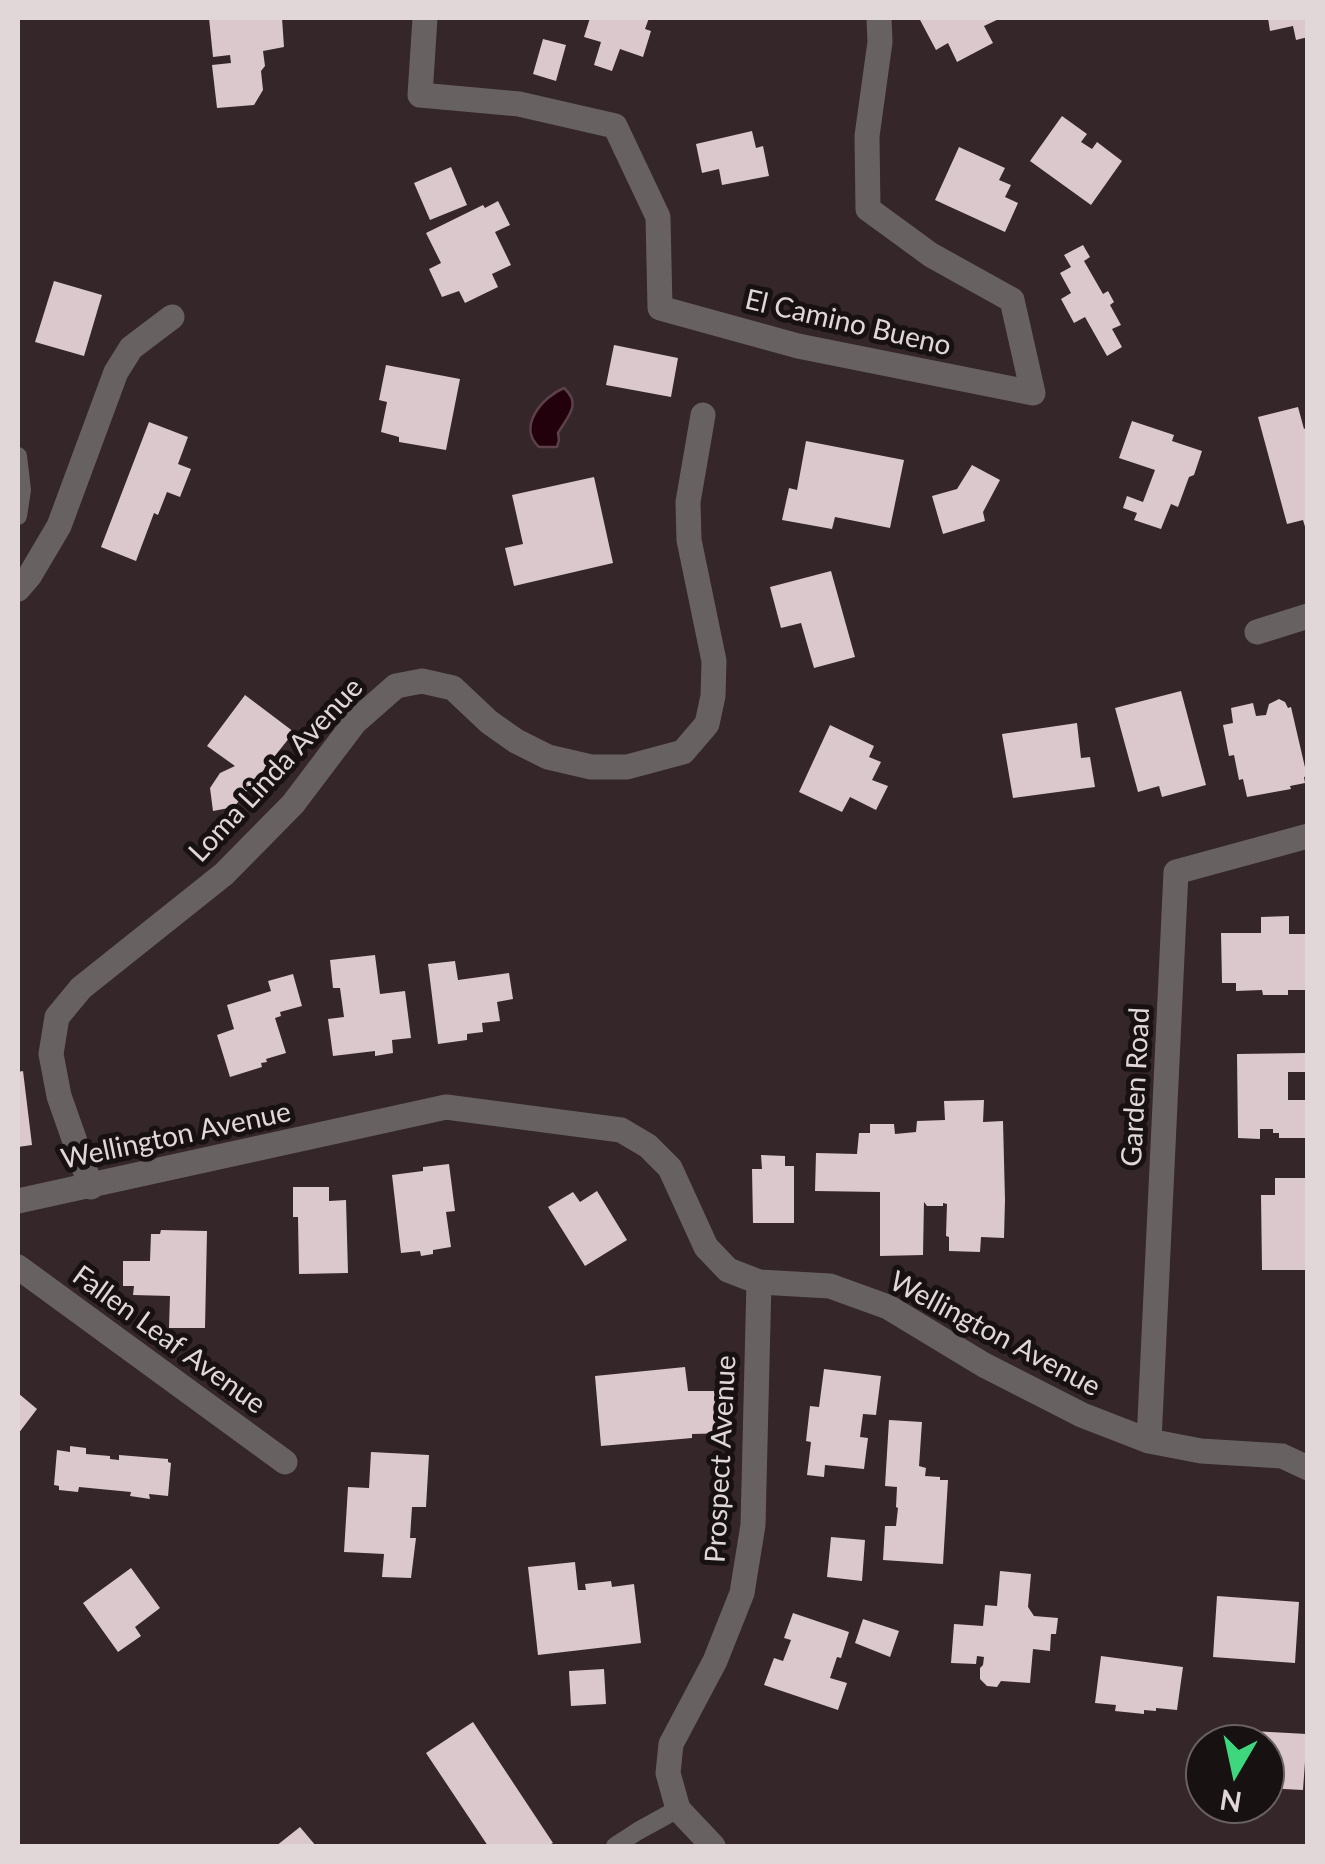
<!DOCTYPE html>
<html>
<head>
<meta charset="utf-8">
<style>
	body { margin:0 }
	#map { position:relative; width:1325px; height:1864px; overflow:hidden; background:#342629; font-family:Lato,sans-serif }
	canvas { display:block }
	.frame { position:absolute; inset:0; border:20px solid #e1d7d9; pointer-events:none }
	.north { position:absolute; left:1185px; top:1724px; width:100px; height:100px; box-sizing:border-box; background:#171112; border:2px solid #686062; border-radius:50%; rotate:189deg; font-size:28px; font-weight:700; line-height:40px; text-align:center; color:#e1d7d9 }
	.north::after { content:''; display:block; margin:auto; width:35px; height:45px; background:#3fd77d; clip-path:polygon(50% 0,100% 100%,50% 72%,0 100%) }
</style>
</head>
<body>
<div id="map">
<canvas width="1325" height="1864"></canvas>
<div class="frame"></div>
<div class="north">N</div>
</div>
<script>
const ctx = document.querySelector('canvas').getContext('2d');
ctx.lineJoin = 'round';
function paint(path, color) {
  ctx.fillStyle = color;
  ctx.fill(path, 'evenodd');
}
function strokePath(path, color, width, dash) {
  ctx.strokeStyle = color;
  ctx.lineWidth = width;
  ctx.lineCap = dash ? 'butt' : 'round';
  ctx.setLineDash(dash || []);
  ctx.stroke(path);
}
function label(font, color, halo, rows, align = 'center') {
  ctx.font = font + ' Lato,sans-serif';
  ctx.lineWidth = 10;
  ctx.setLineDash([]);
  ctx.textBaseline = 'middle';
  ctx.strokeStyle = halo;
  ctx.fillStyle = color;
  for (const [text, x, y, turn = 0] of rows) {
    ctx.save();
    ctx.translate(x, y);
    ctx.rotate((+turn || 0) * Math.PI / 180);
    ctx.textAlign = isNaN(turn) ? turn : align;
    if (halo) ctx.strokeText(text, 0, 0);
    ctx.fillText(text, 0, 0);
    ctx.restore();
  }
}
const water = new Path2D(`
	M564,388C582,404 568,416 558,433L559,440L557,447H539C517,427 542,397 564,388Z`);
paint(water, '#23010c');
strokePath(water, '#5c414a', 2.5);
paint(new Path2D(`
	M209,18H282L284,47L263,51L265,66L261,71L263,90L254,105L217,108L212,65L231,63L230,55L213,57Z
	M590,18H649L645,29L651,31L643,57L620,49L612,71L594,65L601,42L584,37Z
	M919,18H1001L984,26L993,43L957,62L948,43L936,50Z
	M1268,18H1307L1308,37L1296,40L1293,26L1270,31Z
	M543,39L566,45L556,81L533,74Z
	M1062,116L1087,134L1081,142L1092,149L1097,142L1122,161L1091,205L1030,161Z
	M752,131L756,148L763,146L769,176L722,185L719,169L702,173L696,144Z
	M959,147L1005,168L999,180L1011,185L1005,197L1018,203L1005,232L935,200Z
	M451,167L467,205L430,220L414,183Z
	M498,201L510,225L495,232L511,265L492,274L498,287L465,303L459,291L442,297L429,269L441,263L426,233L483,205L485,208Z
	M1083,245L1090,257L1084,261L1103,294L1108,291L1114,302L1110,305L1121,325L1112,329L1122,347L1107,356L1085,317L1074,323L1061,299L1071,293L1060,273L1071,267L1064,255Z
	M54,281L102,295L84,356L35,342Z
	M614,345L678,358L671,397L606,385Z
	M386,365L460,379L446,450L399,442V437L381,432L387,402L379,400Z
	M1298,407L1304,429L1308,427L1306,530L1303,520L1287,524L1258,417Z
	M1132,421L1174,435L1172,441L1202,451L1194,475L1189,477L1178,507L1171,504L1161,529L1134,520L1137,513L1123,508L1127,496L1143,502L1155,470L1119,458Z
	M149,422L188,437L178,464L191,469L180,497L167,492L158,515L154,513L136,561L101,547Z
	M806,441L904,460L890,528L835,517L832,529L782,520L789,488L797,490Z
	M972,465L1000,480L983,512L985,521L943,534L932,496L957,489Z
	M594,477L613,563L514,586L505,548L523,544L512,495Z
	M831,571L855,657L814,668L801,623L781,628L770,587Z
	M1181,691L1206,785L1162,797L1159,786L1138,792L1115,708Z
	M245,695L294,732L234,807L213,811L210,788L220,773L235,766L207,746Z
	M1279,699L1285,702L1288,708L1291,707L1307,776L1304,777L1305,783L1290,786L1291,789L1247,797L1243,779L1239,780L1234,755L1229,756L1223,725L1233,723L1231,708L1253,703L1256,716L1266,715L1269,704Z
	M1077,723L1081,758L1090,757L1095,787L1013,798L1002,734Z
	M830,725L874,746L869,757L881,762L872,780L888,786L876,810L850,797L842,812L799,792Z
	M1289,916V934H1308V990H1288V995H1263L1262,990L1236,991V983H1222L1221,933H1261V917Z
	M375,955L380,994L405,991L411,1038L392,1040L393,1053L375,1056V1051L333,1056L328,1019L344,1017L340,988H333L330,960Z
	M455,961L458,980L509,973L513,999L497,1002L500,1021L482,1023L483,1032L467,1034V1040L438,1044L428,964Z
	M293,974L302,1006L280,1012L281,1016L275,1018L286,1053L266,1059L267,1062L261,1063L262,1067L230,1077L217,1035L234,1029L227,1005L271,991L268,981Z
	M1308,1053V1072H1288V1100H1308V1138H1279V1133H1273V1129H1260V1139L1238,1138L1237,1054Z
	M23,1071L32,1145L18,1147V1072Z
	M984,1100L983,1122L1003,1121L1005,1200L1004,1238L981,1237L980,1252L949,1251V1237L946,1236L947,1204L943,1203V1206H927L924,1202L923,1255L880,1256V1192L815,1191L816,1153L857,1154L859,1133H870V1124H894L895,1134L916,1132L917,1121L945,1120L944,1101Z
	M761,1155L785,1156V1166H794V1223H753L752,1169H762Z
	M449,1164L455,1211L446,1212L451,1247L433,1250V1254L421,1256L420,1251L401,1253L392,1175L423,1171V1167Z
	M1275,1178H1305V1194H1308V1270H1262L1261,1195H1275Z
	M293,1187H329V1201L346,1200L348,1273L299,1274L298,1217H293Z
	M597,1191L627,1240L585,1266L548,1207L573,1192L580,1202Z
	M161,1230L207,1231L205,1328H169L170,1296L133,1295L134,1286H123V1261H150L151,1234H160Z
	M685,1367L688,1391H732V1433L692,1434V1438L601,1446L595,1376Z
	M824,1369L881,1376L876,1415L863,1414L860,1437L868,1438L864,1469L825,1465L824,1477L807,1475L811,1442L806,1441L810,1406L819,1407Z
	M18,1393L37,1409L18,1434Z
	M889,1420L922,1422L919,1466L926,1468L925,1476L940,1477V1480H948L943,1564L883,1560L885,1526H896L898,1508L896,1507L897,1487L885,1486Z
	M70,1446L86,1448V1454L110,1456V1459L119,1460V1455L168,1459V1462L171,1463L168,1496L149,1494L150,1499L130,1496L131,1492L79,1487L78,1492L59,1490V1486L54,1485L57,1450L70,1452Z
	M371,1452L429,1455L426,1507H412L410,1538H416L411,1578L382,1577L384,1554L344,1552L348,1487L369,1488Z
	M831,1537L865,1540L862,1581L827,1577Z
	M575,1562L578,1590H586L585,1584L611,1581L612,1587L634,1584L641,1643L538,1655L528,1567Z
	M131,1568L160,1608L135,1627L141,1636L118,1652L83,1603Z
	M1000,1571L1031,1574L1028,1607L1034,1616L1058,1618L1056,1634H1051L1050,1651L1033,1649L1030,1683L1001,1681L997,1687L987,1686L980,1679V1668L983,1665L984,1657L977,1656L976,1664L951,1663L954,1624L983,1626L985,1605L997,1606Z
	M1217,1596L1299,1602L1295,1663L1213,1657Z
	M793,1613L849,1632L841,1658L837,1657L830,1678L847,1683L838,1710L764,1685L774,1658L783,1661L791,1640L784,1638Z
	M863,1619L899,1631L890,1657L855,1643Z
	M1101,1656L1183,1667L1177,1710L1156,1708V1711L1144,1710V1714L1115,1711L1116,1705L1095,1703Z
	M604,1669L606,1704L571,1706L569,1671Z
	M473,1722L553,1843L547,1846H488L426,1753Z
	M1252,1731L1307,1734L1303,1790L1265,1788V1744H1251Z
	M300,1827L316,1846H276Z`), '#dbc8cc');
strokePath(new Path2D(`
	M18,456L22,490L18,516
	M615,1846L638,1831L678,1809`), '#686162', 18);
strokePath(new Path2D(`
	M425,18L420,95L519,104L615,126L658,217L660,308L798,346L1033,393L1012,300L931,255L868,209L867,136L880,42L879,18
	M18,589L30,575L59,526L116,372L131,348L172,317
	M1257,632L1308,616
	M91,1187L59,1096L51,1054L57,1017L81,988L224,874L293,804L355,722L396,686L422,681L453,688L489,722L516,741L548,757L591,767H627L683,752L707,724L713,696L714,661L689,540L688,502L703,415
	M18,1201L446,1107L621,1130L648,1146L670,1168L706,1247L728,1270L759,1282L830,1286L888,1307L984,1365L1082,1415L1149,1441L1201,1451L1282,1456L1308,1468
	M18,1267L285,1462
	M1149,1441L1176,872L1308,836
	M713,1846L678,1809L668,1773L671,1744L715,1661L742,1593L753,1525L759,1282`), '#686162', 25);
label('28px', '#e1d7d9', '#171112', [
	["El Camino Bueno",848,323,13],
	["Loma Linda Avenue",276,770,-47],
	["Garden Road",1136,1087,-87],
	["Wellington Avenue",176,1136,-12],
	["Wellington Avenue",995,1334,28],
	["Fallen Leaf Avenue",169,1340,36],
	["Prospect Avenue",721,1459,-87]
]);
</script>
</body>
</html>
